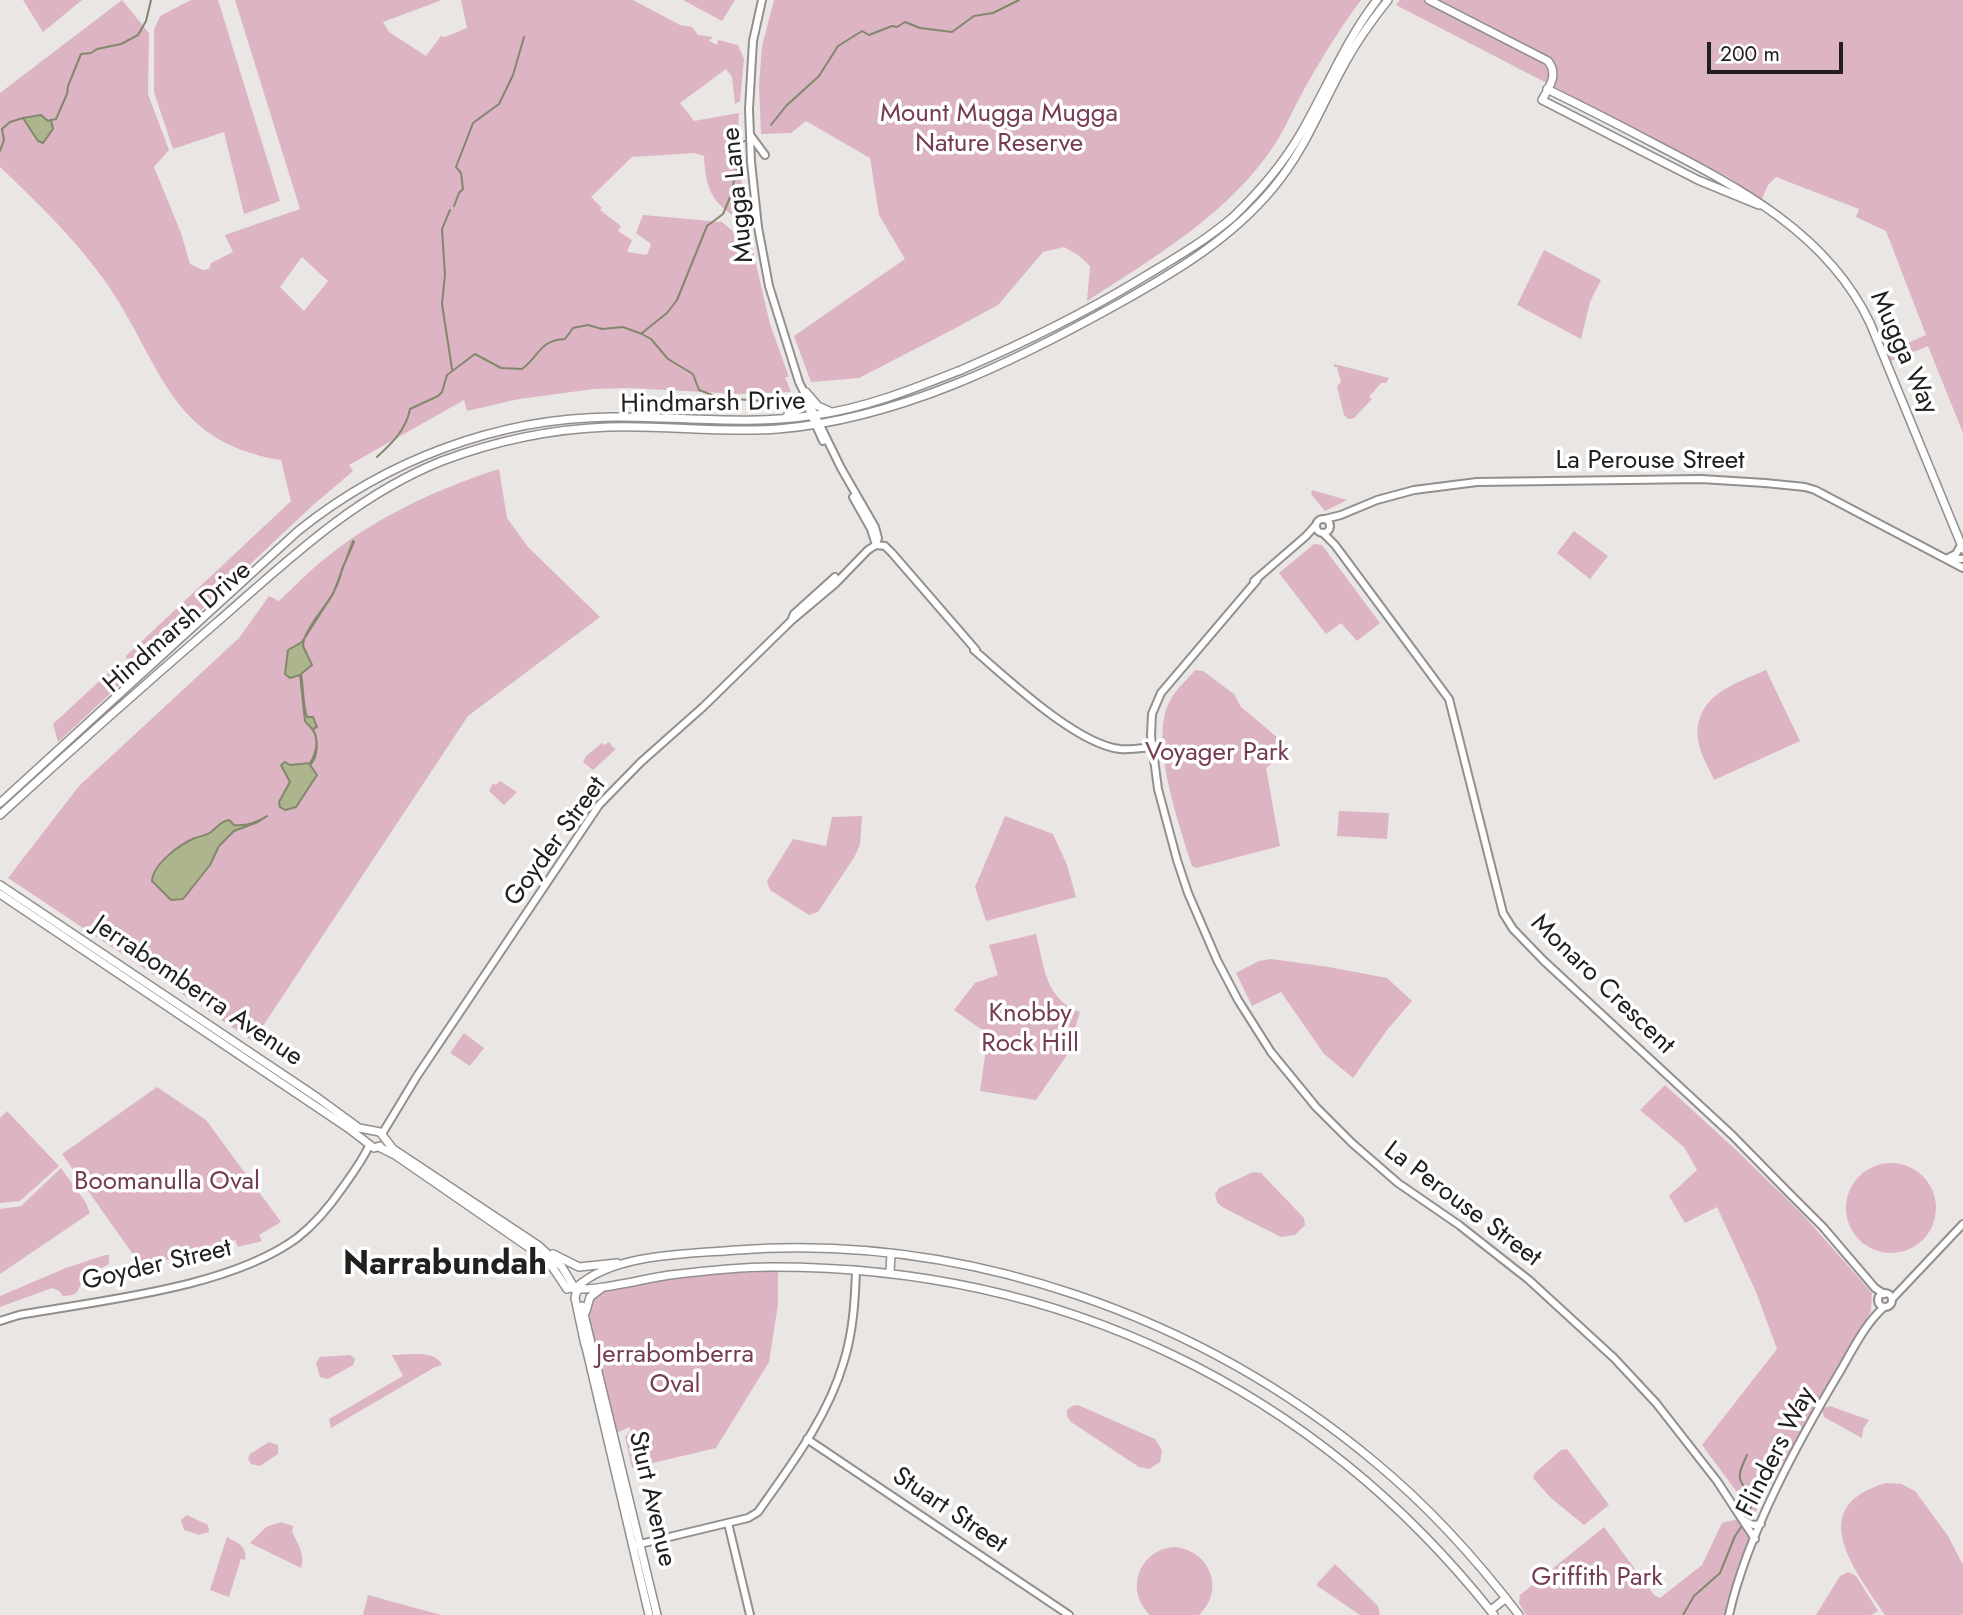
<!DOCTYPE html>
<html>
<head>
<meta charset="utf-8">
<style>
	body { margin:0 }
	#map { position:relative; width:1963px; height:1615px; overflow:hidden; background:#eae6e3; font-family:Jost,sans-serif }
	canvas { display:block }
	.scale { position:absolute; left:1707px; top:42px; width:136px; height:32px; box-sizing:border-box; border:4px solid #22201f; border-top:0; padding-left:9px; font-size:21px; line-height:24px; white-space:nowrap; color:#22201f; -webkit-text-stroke:5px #fff; paint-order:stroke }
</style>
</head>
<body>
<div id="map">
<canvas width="1963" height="1615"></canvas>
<div class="scale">200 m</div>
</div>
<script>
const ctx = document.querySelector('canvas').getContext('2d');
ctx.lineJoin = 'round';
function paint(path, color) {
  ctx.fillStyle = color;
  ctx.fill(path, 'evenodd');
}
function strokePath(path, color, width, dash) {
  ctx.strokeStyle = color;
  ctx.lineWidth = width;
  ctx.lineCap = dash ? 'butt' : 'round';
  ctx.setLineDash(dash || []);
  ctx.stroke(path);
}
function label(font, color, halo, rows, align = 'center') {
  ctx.font = font + ' Jost,sans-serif';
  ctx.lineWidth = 7;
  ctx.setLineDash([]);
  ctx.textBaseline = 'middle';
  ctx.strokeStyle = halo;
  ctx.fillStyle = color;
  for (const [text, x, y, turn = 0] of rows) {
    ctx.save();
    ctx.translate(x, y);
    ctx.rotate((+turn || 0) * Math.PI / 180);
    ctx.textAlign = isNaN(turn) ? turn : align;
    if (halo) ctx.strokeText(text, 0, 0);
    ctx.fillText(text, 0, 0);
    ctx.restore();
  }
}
paint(new Path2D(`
	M23,0H82L43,32Z
	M122,0L149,33L148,94L169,150L154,167L181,233L190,264L203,270L209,269L211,263L233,252L225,235L300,209L235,0H442L383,22L389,32L426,56L441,36L445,37L467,28L461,0H633L680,25L692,27L698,35L713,37L709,41L717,45L718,40L738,45L744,59L740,101L735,104L732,77L726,69L680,103L694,121L739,113L737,149L747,220L745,223C713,204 706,193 704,156L695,153L632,157L591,197L602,208L600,210L621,226L618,231L632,240L627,252L647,255L651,244L636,233L643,215L722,222L752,247L770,324L789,377H785L791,392L738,394L630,388L594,389L519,399L467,411L464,400L349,465L353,471L312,506L132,675L126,656L291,501L281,460C167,442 162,362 105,281C74,238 38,203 0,167V93ZM302,257L328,281L304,311L280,287Z
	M191,0H218L280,201L244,214L224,132L173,149L154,92V30L160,16Z
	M683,0H735L722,21Z
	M774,0H1361C1338,31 1317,65 1299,99C1291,113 1285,128 1277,141C1231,213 1156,256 1087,301L1090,266L1078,255L1064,247L1043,252L998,305L950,331L859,378L811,382L794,336L905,259L879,215L870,158L806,121L791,133L761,134L759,86L762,46Z
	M1400,0H1963V433L1928,346L1891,361L1887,352L1926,335L1886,231L1856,217L1859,209L1776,177L1768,185L1761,201L1730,178L1396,5Z
	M1544,250L1601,280L1590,302L1581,339L1517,305Z
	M1334,364L1389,378L1386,383H1381L1369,397L1372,399L1354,418L1348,419L1344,415L1337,386L1341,382L1337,367H1334Z
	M499,469L507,518L528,547L600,617L468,716L253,1041L8,878L79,786L239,638L269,596L279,601C295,586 310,570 327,557C378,516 437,489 499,469Z
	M1312,490L1347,500L1325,511L1311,494Z
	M1574,531L1608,556L1590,579L1557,553Z
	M1314,544L1322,545L1380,623L1357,641L1341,623L1326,634L1279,573Z
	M118,664L124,681L58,742L53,724Z
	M1195,670L1203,671L1234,694L1241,707L1291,749L1266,768L1280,846L1196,868L1192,866C1180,826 1147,737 1171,699C1177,688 1188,679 1195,670Z
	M1766,670L1800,741L1714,780C1709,768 1699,752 1698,739C1694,695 1735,684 1766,670Z
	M609,742L614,749L617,748L593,770L583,762L586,756L602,743L604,745Z
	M500,781L517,792L504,805L489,791L493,783L496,785Z
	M1339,811L1389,813L1387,839L1337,836Z
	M862,816L860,844L855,856L818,912L809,915L770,890L767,881L793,839L826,846L832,817Z
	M1005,816L1053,834L1067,865L1076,897L986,921L975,887Z
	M1036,934C1044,965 1045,1000 1080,1012L1067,1055L1036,1100L980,1091L988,1034L954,1010L975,983L998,975L989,945Z
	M1271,959L1329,967L1387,978L1412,1001L1387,1030L1353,1078L1324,1054L1281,992L1252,1006L1236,973L1259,961Z
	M464,1033L484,1048L470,1066L450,1053Z
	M1665,1085L1735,1149L1804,1216L1872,1293L1871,1311L1816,1403L1754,1515L1702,1445L1777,1349L1756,1292L1717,1207L1685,1223L1669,1196L1697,1170L1684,1147L1640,1110Z
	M157,1087L206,1120L281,1222L259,1235L262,1241L238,1247L235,1240L142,1267L62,1154Z
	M7,1111L59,1166L20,1201L0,1203V1118Z
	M1846 1208a45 45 0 1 1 90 0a45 45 0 1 1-90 0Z
	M61,1168L86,1203L90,1213L0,1274V1209L21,1206Z
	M1253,1172L1261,1173L1304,1218L1305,1225L1295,1235L1281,1237L1222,1207L1217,1202L1215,1194L1219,1188Z
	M105,1255H109V1264L84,1278L77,1292L73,1295L63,1296L59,1291L52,1288L0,1307V1296L66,1268Z
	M778,1272V1304L769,1362L716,1448L632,1468L625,1437L630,1431V1427L616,1433L588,1312L591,1299C624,1275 735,1272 778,1272Z
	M350,1355L355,1359L353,1365L328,1379L320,1377L316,1363L320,1357Z
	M392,1355C407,1355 435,1349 442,1365L435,1367L331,1428L329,1419L403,1376Z
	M1078,1405L1155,1439L1162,1450L1160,1462L1149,1469L1139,1467L1071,1422L1067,1416V1410L1072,1406Z
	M1830,1406L1869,1420L1863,1429L1862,1438L1824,1417L1822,1409Z
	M269,1442L278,1445V1454L260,1466L251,1464L248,1459L250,1454Z
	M1567,1449L1609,1505L1584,1525L1551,1498L1533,1478L1535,1473L1561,1450Z
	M1886,1483L1901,1484L1915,1491L1948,1536L1963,1565V1615H1885C1855,1570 1803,1507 1886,1483Z
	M187,1515L208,1525L209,1532L199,1535L184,1530L181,1520Z
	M1738,1519L1750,1540L1724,1615H1526L1519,1603L1520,1595L1604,1527L1654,1595L1660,1598L1702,1565L1722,1523Z
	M281,1522L293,1526L292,1531C297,1544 306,1554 301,1568L250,1543L266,1527Z
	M227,1537C237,1543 248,1546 245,1560L241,1559L229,1597L210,1590Z
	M1173,1547C1210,1549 1226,1590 1199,1615H1150C1125,1591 1138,1551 1173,1547Z
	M1335,1564L1378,1606L1380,1615H1360L1316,1585Z
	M1848,1572L1856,1576L1878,1611L1871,1615H1816L1840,1576Z
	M368,1595L441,1615H363Z`), '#dcb4c3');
const water = new Path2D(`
	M41,115L48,121L51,120L53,129L43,143L38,141L23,118Z
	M353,541L354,542L342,569C336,600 314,614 304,639L303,646L312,665L301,674C304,689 302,702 307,717H313L317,727L313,729C318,740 319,755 310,765L317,775L296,807L285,810L280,807L279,802L290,782L281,765L285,762L290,765L310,763C316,754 320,738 312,729C310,726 307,724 305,721L300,675L290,678L285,674L288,650L302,642L333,594Z
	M267,816L258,822L234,831L219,846L210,865L183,899L171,900L152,881C153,864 180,844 195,838C200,836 206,836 211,832C217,827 221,821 229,820L234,825C246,826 258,822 267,816Z`);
paint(water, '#adb58e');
strokePath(water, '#83886d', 2);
strokePath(new Path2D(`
	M51,120L56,119L67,94L68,86L81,54L91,53L97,49L121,44L138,35L146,21L151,0
	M771,125L786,106L819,76L838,46L862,31L869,35L892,26L897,27L905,22L920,28L952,32L974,16L993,13L1019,0
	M0,151L4,140L2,129L10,122L23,118
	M454,206L459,193L463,189L461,173L456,167L473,123L499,104L513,75L524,37
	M450,210L442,229L445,275L442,304L452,369
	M642,333L667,313L677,300L707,226L723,214L731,195L742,142L745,141
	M377,457C392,443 406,430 410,409L438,396L442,392L447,375L475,354L501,368L522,369C539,356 540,340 565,339L573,328L588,325L602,329L623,327L642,334L651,339L668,359L693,374L699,390L720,398L793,403
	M1746,1520L1750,1513L1752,1497C1736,1479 1737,1476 1747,1455
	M1683,1615L1694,1596L1720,1573L1735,1536L1743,1524`), '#83886d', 2);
const minor = new Path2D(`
	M762,0L753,41L749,109L751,162L758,227L769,286L799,382L841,468L875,527L878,538L876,545
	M751,136L765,155
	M803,397L823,441
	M853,497L871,529L876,545L885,546L892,553L976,650
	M1316 526a7 7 0 1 1 14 0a7 7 0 1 1-14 0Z
	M1325,519L1341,515L1377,500L1414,490L1477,482L1701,479L1765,483L1805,487L1815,490L1963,568
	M1323,533L1335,545L1449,699L1503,913L1513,929L1544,961L1732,1135L1787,1191L1823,1227L1875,1288L1884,1294
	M1946,559L1956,554L1961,545
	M1948,559H1963
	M1257,580L1161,693L1152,714L1151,736L1158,789L1177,860L1188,893L1217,960L1238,1000L1271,1052L1316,1107L1352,1143L1398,1183L1459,1225L1529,1280L1614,1358L1656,1403L1717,1481L1755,1539
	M1254,581L1306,536L1315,526
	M791,621L794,614L835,577
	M974,650C1008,679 1076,744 1120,749C1131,750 1142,748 1153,747
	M382,1134L417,1076L599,805L641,762L703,707L791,621L835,584L868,550L876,545
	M1878 1300a7 7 0 1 1 14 0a7 7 0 1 1-14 0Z
	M1892,1299L1963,1224
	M0,1321L19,1315C102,1300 229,1288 297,1238C315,1224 330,1206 343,1187C353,1173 362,1161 369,1146
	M807,1439L1069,1615
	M1744,1520L1753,1525L1761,1524
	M728,1523L750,1615
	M636,1545L748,1518L758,1512C791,1465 828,1417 844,1361C853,1332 855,1301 856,1270
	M1729,1615C1747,1534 1799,1440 1842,1368C1854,1347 1866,1323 1884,1307`);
const major = new Path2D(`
	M1429,0L1548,61C1559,75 1549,87 1542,100L1698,180L1759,205
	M1547,89C1584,107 1621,126 1657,145C1740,188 1828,234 1870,323L1963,549
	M806,392L818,406L829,411
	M787,416L800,409L804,399
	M0,803L298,531C386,460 498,418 611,417C679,416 747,426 815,415C866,408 913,389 961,370C1021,344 1081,315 1137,281C1170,261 1204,242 1233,217C1259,192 1283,164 1301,133C1327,88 1345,41 1377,0
	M0,815C71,750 143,686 216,623C286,562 354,496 442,461C495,441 551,429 608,427C664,425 721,433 778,429C898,419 1014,362 1118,304C1175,272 1231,239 1273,188C1305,150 1321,106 1345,63C1357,41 1372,20 1388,0
	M0,885L318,1098L359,1128L380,1132L393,1149L539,1246L562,1267L577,1292
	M0,894L348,1128L374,1148L380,1146
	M379,1147L395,1155L534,1251L553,1268L567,1289
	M553,1254L579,1267L617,1263
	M890,1273L891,1253
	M566,1287C586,1295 645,1278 670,1275C703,1271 736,1267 770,1267C1060,1266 1314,1387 1494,1615
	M582,1306L657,1615
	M586,1311L590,1297L602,1288
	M585,1343L649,1615
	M585,1345L575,1298L578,1286C616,1253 689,1254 737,1250C966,1233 1201,1316 1376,1463C1429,1507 1477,1560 1519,1615
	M1491,1610L1506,1598`);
strokePath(minor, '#938f8d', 10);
strokePath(major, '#938f8d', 10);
strokePath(minor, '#fff', 6);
strokePath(major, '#fff', 7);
label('26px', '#753c55', '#fff', [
	["Mount Mugga Mugga",999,115],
	["Nature Reserve",999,145],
	["Voyager Park",1217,754],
	["Knobby",1030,1015],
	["Rock Hill",1030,1045],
	["Boomanulla Oval",167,1183],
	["Jerrabomberra",675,1356],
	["Oval",675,1386],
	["Griffith Park",1597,1579]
]);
label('26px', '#22201f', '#fff', [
	["Mugga Lane",739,195,-96],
	["Mugga Way",1903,353,66],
	["Hindmarsh Drive",713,404,-1],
	["La Perouse Street",1650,462],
	["Hindmarsh Drive",178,628,-41],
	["Goyder Street",556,842,-54],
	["Monaro Crescent",1602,985,44],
	["Jerrabomberra Avenue",197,992,34],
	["La Perouse Street",1462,1205,37],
	["Goyder Street",157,1266,-13],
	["Flinders Way",1777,1452,-63],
	["Sturt Avenue",651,1499,77],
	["Stuart Street",949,1511,34]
]);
label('bold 33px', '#22201f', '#fff', [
	["Narrabundah",445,1266]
]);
</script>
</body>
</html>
